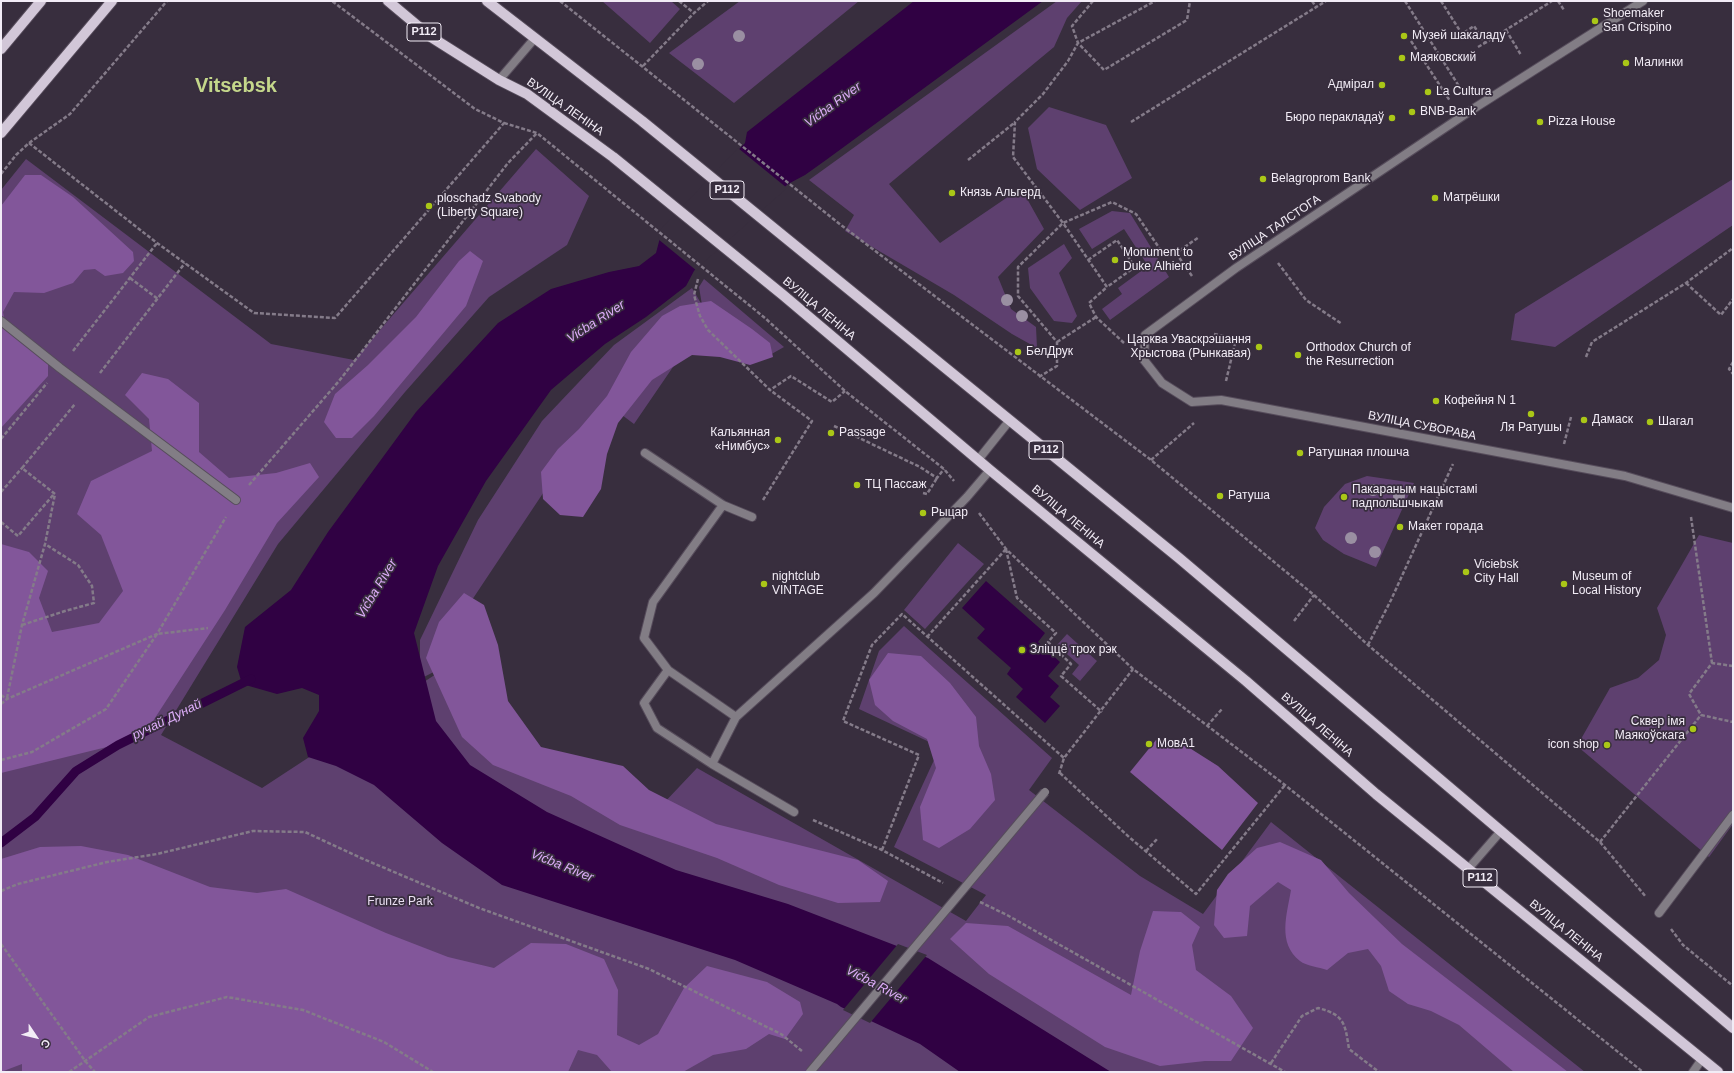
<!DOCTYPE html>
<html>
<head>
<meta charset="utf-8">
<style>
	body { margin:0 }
	#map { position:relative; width:1734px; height:1073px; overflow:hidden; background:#382e3e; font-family:Helvetica,sans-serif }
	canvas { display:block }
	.frame { position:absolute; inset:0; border:2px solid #f2ecf6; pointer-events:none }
	.north { position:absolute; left:16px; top:1017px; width:40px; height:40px; -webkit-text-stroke:3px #382e3e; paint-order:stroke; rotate:125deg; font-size:11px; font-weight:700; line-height:16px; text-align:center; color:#f2ecf6 }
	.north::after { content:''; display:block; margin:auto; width:14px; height:18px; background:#f2ecf6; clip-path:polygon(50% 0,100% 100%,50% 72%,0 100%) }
</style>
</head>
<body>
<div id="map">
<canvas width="1734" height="1073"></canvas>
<div class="frame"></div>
<div class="north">С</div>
</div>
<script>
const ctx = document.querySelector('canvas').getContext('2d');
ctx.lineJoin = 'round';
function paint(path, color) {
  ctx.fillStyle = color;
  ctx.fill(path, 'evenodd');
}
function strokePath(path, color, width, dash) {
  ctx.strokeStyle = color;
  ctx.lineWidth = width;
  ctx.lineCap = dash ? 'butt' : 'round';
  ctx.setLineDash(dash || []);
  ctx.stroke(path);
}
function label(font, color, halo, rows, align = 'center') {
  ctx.font = font + ' Helvetica,sans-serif';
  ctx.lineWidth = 3.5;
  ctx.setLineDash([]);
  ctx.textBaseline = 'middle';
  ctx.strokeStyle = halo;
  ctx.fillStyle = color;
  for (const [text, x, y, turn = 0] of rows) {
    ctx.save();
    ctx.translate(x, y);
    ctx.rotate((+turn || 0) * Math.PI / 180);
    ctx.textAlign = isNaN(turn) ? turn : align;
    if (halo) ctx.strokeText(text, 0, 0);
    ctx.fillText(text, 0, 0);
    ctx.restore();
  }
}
paint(new Path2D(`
	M602,1H671L680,9L650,43Z
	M740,1H859L734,103L669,53Z
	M1057,1H1082L1067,18L1054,47L889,184L940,243L1021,188L1044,229L998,277L1011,309L1036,327L1037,348L1012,334L954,295L845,231L854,215L809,180Z
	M1049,107L1106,125L1132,178L1080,210L1037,169L1028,128Z
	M536,149L589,196L567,245L489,297L405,392L278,544L161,735L262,788L459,659L420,679V640L478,520L542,421L614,345L692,288L702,305L699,287L704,279L784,347L761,360L688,345L634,424L610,406L593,418L464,612L498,761L644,824L697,768L966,921L986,895L894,847L940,747L859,709L879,651L904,626L1052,758L1029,790L1140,876L1203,914L1271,822L1585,1072H1V190L26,159L271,344L354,360Z
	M1733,179V225L1555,347L1511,340L1515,314Z
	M1112,211L1130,213L1169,277L1110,320L1102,309L1122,294L1118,288L1148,266L1124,229L1092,249L1079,229Z
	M1064,244L1072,258L1059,273L1077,316L1072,323L1054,321L1030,288L1028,268Z
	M1367,476L1414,483L1376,567L1344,554L1323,540L1315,528L1324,507L1345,484Z
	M1699,535L1733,543V824L1709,857L1577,746L1610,688L1638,678L1659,660L1666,635L1657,608Z
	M958,543L984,564L925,629L904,610Z
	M1067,634L1097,661L1080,681L1072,674L1079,665L1057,645Z`), '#5e406f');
paint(new Path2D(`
	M25,175H41L73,197L133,252L134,261L123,273L105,276L95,269L84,270L73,283L44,293L14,292L3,312L6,329L48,356V376L1,428V206Z
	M470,251L483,261L466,306L374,416L352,438H336L324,422L335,394L368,365L416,317L459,261Z
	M711,301L752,329L770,343L773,357L750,365L720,357L692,355L652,380L618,423L607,454L601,489L583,517L560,515L543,499L541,472L558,449L579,429L607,396L631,352L662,316L680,306Z
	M142,373L168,379L199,403V452L229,478L276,473L310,463L319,477L277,523L225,610L153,721L115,745L1,773V544L29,552L48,571L39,598L52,632L99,623L123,591L101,535L77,514L91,481L152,451L149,419L125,395Z
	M464,593L484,605L498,645L508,701L541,747L623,766L649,790L716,824L858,860L888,881L880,902L838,903L779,885L717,858L620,825L571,796L493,765L462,737L426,658L439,622Z
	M888,653L921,656L950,683L976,717L979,746L991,774L995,800L970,829L939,848L923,840L920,807L936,768L927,739L893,721L875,705L869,680Z
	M1156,740L1188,747L1218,766L1258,803L1222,850L1130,772Z
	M1280,842L1321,860L1349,893L1402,944L1568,1072H1514L1459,1025L1431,1011L1408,1004L1389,991L1381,966L1368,949L1348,953L1327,970C1319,967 1306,966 1300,961C1277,943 1287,914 1291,890L1278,882L1250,906L1247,936L1224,938L1214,925L1217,890L1228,874L1257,848Z
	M81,846L128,855L210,887L257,893L286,889L386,933L448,957L494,968L531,943L566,944L604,959L618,990L617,1035L639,1045L658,1034L684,988L707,966L767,982L800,1002L803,1014L785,1039L769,1034L746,1049L713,1055L683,1072H612L597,1055L578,1050L568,1072H22V1064L1,1072V859L40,847Z
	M1153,911L1181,912L1200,927L1192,945L1196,970L1231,996L1253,1028L1231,1061H1205L1160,1066L1105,1047L989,974L950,939L966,923L1008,926L1131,995L1140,951Z`), '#82569a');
paint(new Path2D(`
	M914,1H1043L826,160L805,175L788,184L701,262L694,271L686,286L646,317L605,344L551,390L486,481L438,566L414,633L436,721L470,765L547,812L676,870L788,904L928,958L1111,1072H960L920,1044L841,1007L837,1004L735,960L502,885L442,843L374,785L336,766L308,757L303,738L319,711V695L302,688L277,694L242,684L237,667L245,627L291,590L328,532L416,412L498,323L551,289L609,272L639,266L656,253L662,230L745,143L747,132Z
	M986,581L1045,633L1038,642L1060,662L1048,676L1059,686L1050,697L1060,706L1045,723L1016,697L1023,689L1007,674L1011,668L977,638L985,629L962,608Z`), '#300143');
paint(new Path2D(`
	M738,148L787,188L703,263L697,271L658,239L660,230Z
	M898,944L927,955L870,1023L843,1010Z`), '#382e3e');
strokePath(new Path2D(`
	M1,843L35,817L76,771L118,745L251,679`), '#300143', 9);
const service = new Path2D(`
	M1,321L60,368L236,500
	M645,453L723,505L752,517
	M723,505L653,602L644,638L668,670L736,717
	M668,670L644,703L657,728L712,764
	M794,812L712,764L736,717L874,593L967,497L990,470
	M1693,1072L1702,1059`);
const pedestrian = new Path2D(`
	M1659,913L1733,815`);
const minor = new Path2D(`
	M1643,1L1473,109L1236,268L1145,335L1144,360L1162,383L1192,402L1221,400L1625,476L1733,508
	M499,80L535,38
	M978,460L1010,420
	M1468,869L1501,831`);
const primary = new Path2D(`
	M388,1L431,37L499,80L527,94L613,157L783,295L990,470L1246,681L1376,794L1718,1072
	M487,1L642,121L1179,558L1733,1028
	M1,49L41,1
	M1,133L112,1`);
strokePath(service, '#564c5b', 10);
strokePath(pedestrian, '#564c5b', 10);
strokePath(minor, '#564c5b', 10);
strokePath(primary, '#564c5b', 12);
strokePath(new Path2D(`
	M560,1L841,225L1151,460L1314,595L1368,645L1600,842L1646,897
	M679,1L694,13
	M1093,1L1072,26L1078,43L1104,70L1187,20L1190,1
	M1312,1L1316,7
	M1405,1L1462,91
	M1441,1L1462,34L1474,26L1485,43L1552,1
	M1558,1L1564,10
	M1506,30L1521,55
	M1411,41L1450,101
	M1478,47L1485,43
	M643,66L694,13L708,1
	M1131,122L1326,1
	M504,123L537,133L765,318L845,391L944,469L954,481
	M29,143L157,243L254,313L335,318L504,123L475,109L332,1
	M968,160L1014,123
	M1,174L16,155L29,143L70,114L167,1
	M1176,253L1192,276
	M1088,260L1117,240L1135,267L1107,287
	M1278,263L1306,300L1342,324
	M130,278L158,299
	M698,279L694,295L700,316L708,330L770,390L791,376L832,402L845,391
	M1686,283L1721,315L1733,299
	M1214,334L1244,340
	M1057,342L1096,317
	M1124,343L1096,317L1089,303L1107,287L1063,223L1013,157L1015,122L1043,94L1068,61L1078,43L1155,1
	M73,351L157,243
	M1586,357L1592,342L1686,283L1733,248
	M1733,362L1729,369L1733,374
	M100,373L185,263
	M1039,377L1057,366V342L1018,296V267L1063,223L1112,202L1136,214L1162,252L1176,253L1199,237
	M1226,381L1236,339
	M834,426L920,467L937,478L944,469
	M1,439L47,383
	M1564,444L1571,417
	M1151,460L1194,423
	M249,485L339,381L508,163L537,133
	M1,492L22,468
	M923,493L927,494L937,478
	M55,494L22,468L75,404
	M763,500L812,421L770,390
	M979,513L1006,549L1133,669L1285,785L1643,1072
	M1691,517L1712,663
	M1,522L18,536L54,494
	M1006,549L1017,598L1056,633L1048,642L1071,664L1061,676L1102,712
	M1294,621L1314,595
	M22,625L65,611L94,603L92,586L78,565L45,544
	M927,637L1006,549
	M1368,645L1391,600L1453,464
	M1733,666L1712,663L1689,694L1701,715L1733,722
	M1,695L7,699
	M7,698L22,625L45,544L55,494
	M1,704L7,699L157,634L226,517
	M1207,726L1222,709
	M1,760L32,752L106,709L157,634L208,628
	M1060,773L1129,837L1196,894L1285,785
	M1059,774L1064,758L1133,669
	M813,820L882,850L943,883
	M1600,842L1701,715
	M882,850L919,755L843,721L872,645L902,614L1064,758
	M1146,851L1158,838
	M1,891L18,884L107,862L157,854L253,831L305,832L361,858L479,908L649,969L781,1034L802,1051
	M980,902L1007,915L1285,1072
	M1671,929L1683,945L1733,986
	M1,944L86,1062L95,1072
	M1271,1063L1302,1016L1318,1008C1345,1015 1345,1024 1349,1049L1379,1072
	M69,1072L149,1017L227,997L303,1010L384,1042L433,1072`), '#847b89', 2.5, [4, 2]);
strokePath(service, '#827d85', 8);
strokePath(pedestrian, '#827d85', 8);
strokePath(minor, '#827d85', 8);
strokePath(primary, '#d2c7d8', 10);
const pedestrianBridge = new Path2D(`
	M810,1072L1045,792`);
strokePath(pedestrianBridge, '#564c5b', 10, []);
strokePath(pedestrianBridge, '#827d85', 8);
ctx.fillStyle = '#9a8fa2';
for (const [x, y] of [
	[739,36],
	[698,64],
	[1007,300],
	[1022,316],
	[1373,490],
	[1399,496],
	[1351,538],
	[1375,552]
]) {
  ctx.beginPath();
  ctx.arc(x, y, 6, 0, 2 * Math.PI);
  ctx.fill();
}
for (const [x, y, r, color] of [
	[1595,21,4,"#aac717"],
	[1404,36,4,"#aac717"],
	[1402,58,4,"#aac717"],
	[1626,63,4,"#aac717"],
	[1382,85,4,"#aac717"],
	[1428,92,4,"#aac717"],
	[1412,112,4,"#aac717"],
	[1392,118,4,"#aac717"],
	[1540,122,4,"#aac717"],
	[1263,179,4,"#aac717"],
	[952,193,4,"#aac717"],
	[1435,198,4,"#aac717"],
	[429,206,4,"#aac717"],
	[1115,260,4,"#aac717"],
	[1259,347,4,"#aac717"],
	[1018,352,4,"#aac717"],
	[1298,355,4,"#aac717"],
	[1436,401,4,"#aac717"],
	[1531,414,4,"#aac717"],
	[1584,420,4,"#aac717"],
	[1650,422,4,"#aac717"],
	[831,433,4,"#aac717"],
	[778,440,4,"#aac717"],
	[1300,453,4,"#aac717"],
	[857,485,4,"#aac717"],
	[1220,496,4,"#aac717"],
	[1344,497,4,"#aac717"],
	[923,513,4,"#aac717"],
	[1400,527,4,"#aac717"],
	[1466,572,4,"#aac717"],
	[764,584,4,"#aac717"],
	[1564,584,4,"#aac717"],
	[1022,650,4,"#aac717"],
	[1693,729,4,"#aac717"],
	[1149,744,4,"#aac717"],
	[1607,745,4,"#aac717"]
]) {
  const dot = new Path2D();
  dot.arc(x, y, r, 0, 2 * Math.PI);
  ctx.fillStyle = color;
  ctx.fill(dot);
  strokePath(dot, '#382e3e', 1.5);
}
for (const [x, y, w] of [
	[424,32,34],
	[727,190,34],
	[1046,450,34],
	[1480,878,34]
]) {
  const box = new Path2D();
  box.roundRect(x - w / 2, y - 9, w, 18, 3);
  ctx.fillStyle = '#382e3e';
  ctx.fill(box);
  strokePath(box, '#f2ecf6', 1);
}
label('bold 11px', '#f2ecf6', null, [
	["Р112",424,32],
	["Р112",727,190],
	["Р112",1046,450],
	["Р112",1480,878]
]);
label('12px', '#f2ecf6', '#382e3e', [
	["Shoemaker",1603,14],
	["San Crispino",1603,28],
	["Музей шакаладу",1412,36],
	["Маяковский",1410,58],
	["Малинки",1634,63],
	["Адмірал",1374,85,"right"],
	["La Cultura",1436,92],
	["BNB-Bank",1420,112],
	["Бюро перакладаў",1384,118,"right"],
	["Pizza House",1548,122],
	["Belagroprom Bank",1271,179],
	["Князь Альгерд",960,193],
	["Матрёшки",1443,198],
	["ploschadz Svabody",437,199],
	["(Liberty Square)",437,213],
	["Monument to",1123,253],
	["Duke Alhierd",1123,267],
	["Царква Уваскрэшання",1251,340,"right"],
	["Хрыстова (Рынкавая)",1251,354,"right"],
	["Orthodox Church of",1306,348],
	["the Resurrection",1306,362],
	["БелДрук",1026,352],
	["Кофейня N 1",1444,401],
	["Дамаск",1592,420],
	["Шагал",1658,422],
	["Ля Ратушы",1531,428,"center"],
	["Кальянная",770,433,"right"],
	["«Нимбус»",770,447,"right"],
	["Passage",839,433],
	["Ратушная плошча",1308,453],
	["ТЦ Пассаж",865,485],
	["Пакараным нацыстамі",1352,490],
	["падпольшчыкам",1352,504],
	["Ратуша",1228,496],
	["Рыцар",931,513],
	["Макет горада",1408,527],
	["Viciebsk",1474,565],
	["City Hall",1474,579],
	["nightclub",772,577],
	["VINTAGE",772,591],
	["Museum of",1572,577],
	["Local History",1572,591],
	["Зліццё трох рэк",1030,650],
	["Сквер імя",1685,722,"right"],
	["Маякоўскага",1685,736,"right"],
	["МовА1",1157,744],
	["icon shop",1599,745,"right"]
], 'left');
label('12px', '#f2ecf6', '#382e3e', [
	["ВУЛІЦА ЛЕНІНА",565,107,35],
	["ВУЛІЦА ТАЛСТОГА",1275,228,-34],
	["ВУЛІЦА ЛЕНІНА",819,309,40],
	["ВУЛІЦА СУВОРАВА",1422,426,11],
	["ВУЛІЦА ЛЕНІНА",1068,517,40],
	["ВУЛІЦА ЛЕНІНА",1317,725,41],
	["ВУЛІЦА ЛЕНІНА",1566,931,39]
]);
label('12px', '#ebdff3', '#382e3e', [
	["Frunze Park",400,902]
]);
label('italic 13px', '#ddadf9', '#382e3e', [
	["Vićba River",833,105,-36],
	["Vićba River",596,322,-33],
	["Vićba River",377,589,-59],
	["ручай Дунай",167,720,-26],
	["Vićba River",562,866,22],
	["Vićba River",876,985,28]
]);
label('bold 20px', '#c4d78b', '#382e3e', [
	["Vitsebsk",236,86]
]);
</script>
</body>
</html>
